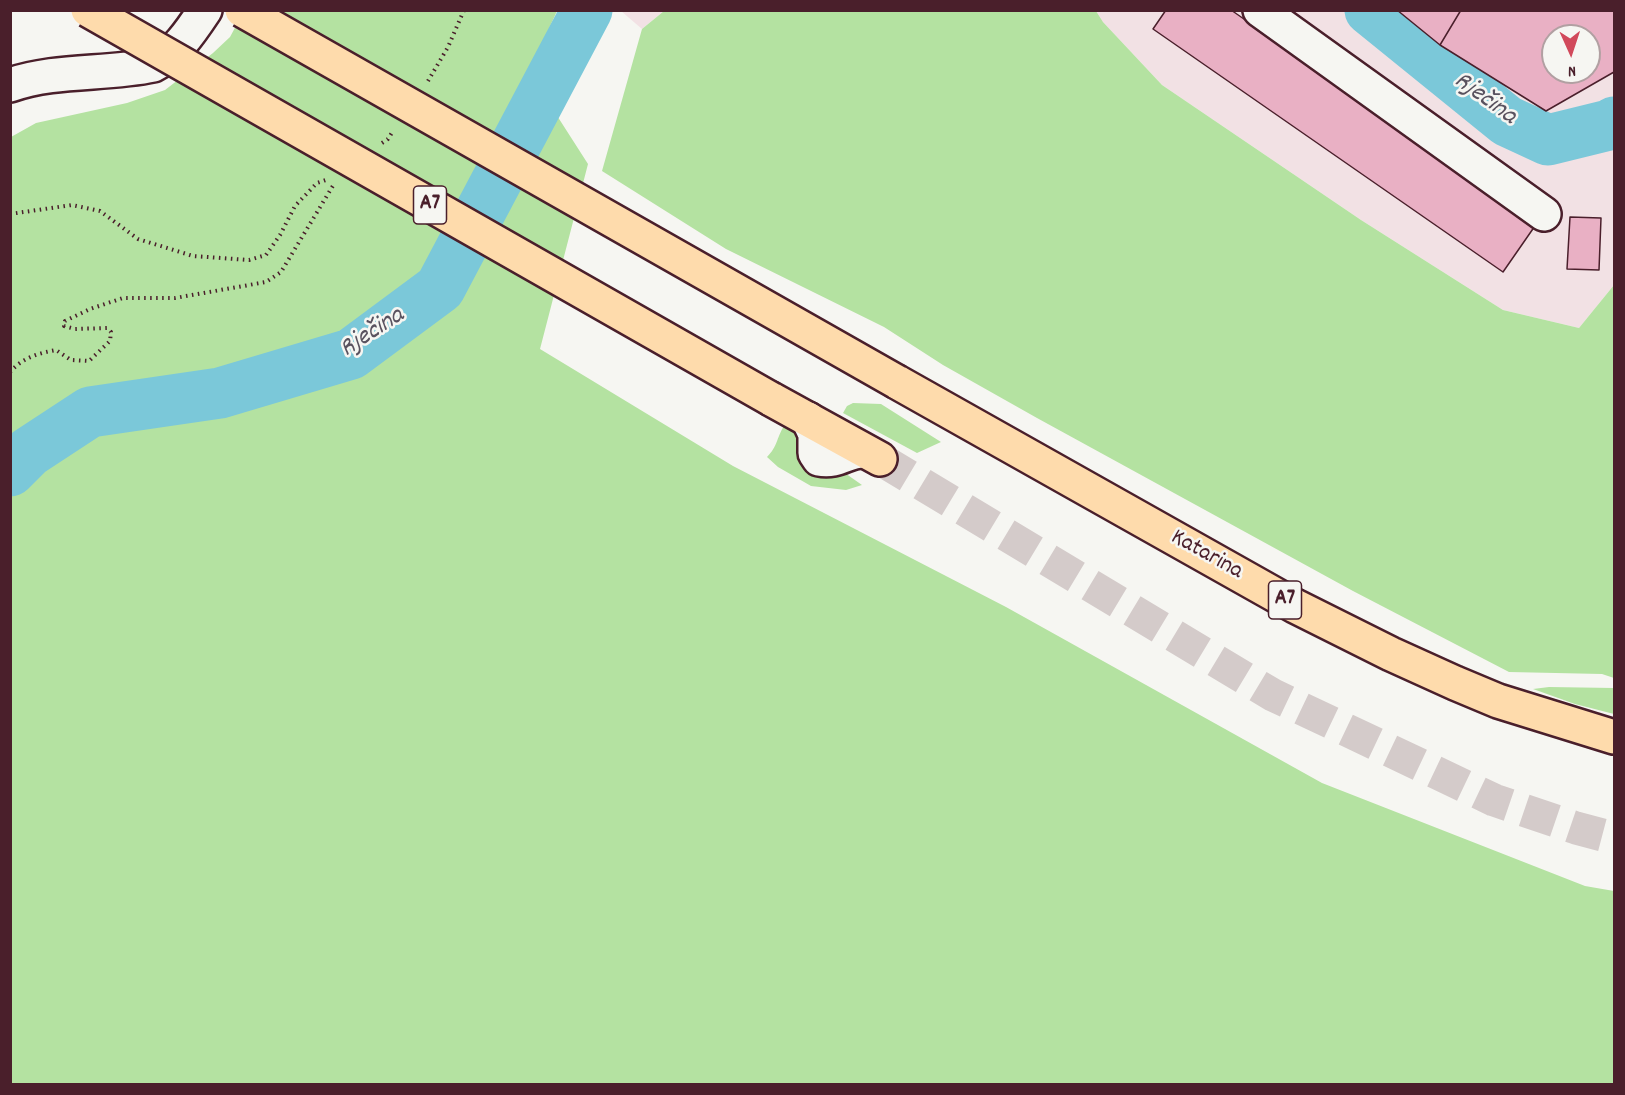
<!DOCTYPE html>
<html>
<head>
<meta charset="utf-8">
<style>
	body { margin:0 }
	#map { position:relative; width:1625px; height:1095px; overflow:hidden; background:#f6f6f2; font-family:Dekko,sans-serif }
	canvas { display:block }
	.frame { position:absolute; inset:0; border:12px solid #4a1f2b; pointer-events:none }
	.north { position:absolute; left:1541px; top:24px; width:60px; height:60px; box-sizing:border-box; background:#f6f6f2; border:2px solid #b1a0a2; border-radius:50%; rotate:177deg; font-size:16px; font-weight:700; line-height:24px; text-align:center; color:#4a1f2b }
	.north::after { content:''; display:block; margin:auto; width:21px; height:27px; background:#d1495b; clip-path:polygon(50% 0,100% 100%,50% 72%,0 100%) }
</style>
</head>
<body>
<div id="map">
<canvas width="1625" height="1095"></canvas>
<div class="frame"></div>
<div class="north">N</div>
</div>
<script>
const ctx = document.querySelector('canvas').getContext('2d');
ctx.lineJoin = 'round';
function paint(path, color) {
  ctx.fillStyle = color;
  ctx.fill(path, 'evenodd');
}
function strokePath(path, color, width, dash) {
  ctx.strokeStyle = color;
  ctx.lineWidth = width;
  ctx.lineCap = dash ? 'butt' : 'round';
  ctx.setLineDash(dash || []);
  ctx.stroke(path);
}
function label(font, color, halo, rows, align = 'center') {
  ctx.font = font + ' Dekko,sans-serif';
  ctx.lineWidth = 5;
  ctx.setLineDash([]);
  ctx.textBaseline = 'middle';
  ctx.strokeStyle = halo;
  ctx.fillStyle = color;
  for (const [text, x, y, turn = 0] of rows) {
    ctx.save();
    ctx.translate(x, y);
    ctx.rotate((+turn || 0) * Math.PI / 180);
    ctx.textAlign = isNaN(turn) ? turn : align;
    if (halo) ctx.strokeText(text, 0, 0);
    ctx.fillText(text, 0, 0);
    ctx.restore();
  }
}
paint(new Path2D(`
	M621,11H664L642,29Z
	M1096,11H1614V103L1594,115L1613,137H1614V285L1579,328L1503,310L1361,220L1162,85L1103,22ZM1553,36H1589V72H1553Z`), '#f2e1e4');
paint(new Path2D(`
	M244,11H557L529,72L588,164L540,349L733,466L1006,607L1322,783L1585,886L1614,891V1084H11V137L36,123L127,103L165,90L213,53L230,37Z
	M664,11H1096L1103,22L1162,85L1361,220L1503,310L1579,328L1614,285V678L1602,674L1509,672L1353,591L1037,418L943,365L884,327L726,249L602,171L642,29Z
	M853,403L881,404L941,442L917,453L843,413L847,406Z
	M784,426L809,438L799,462L826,478L842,471L862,485L846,490L811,486L778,467L767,457C778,446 776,439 784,426Z
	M1549,687L1614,688V714L1575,704L1533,689Z`), '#b4e2a1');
const water = new Path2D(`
	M1614,103V137H1613L1594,115Z`);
paint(water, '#7bc8d9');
strokePath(water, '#678493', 1.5);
strokePath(new Path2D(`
	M1370,10L1507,121L1548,140L1609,125L1614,122
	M10,471L29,452L90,412L220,393L351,354L440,288L587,10`), '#7bc8d9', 51);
const building = new Path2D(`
	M1166,10H1231L1537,223L1503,272L1153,29Z
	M1397,10H1461L1440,45Z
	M1461,10H1614V72L1546,111L1440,45ZM1553,36H1589V72H1553Z
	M1570,217L1601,218L1599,270L1567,269Z`);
paint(building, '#e9b0c4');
strokePath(building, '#4a1f2b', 1.5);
strokePath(new Path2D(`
	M880,459L1273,695L1494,800L1576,828L1614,838`), '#d4cbca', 33, [33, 16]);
const minor = new Path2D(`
	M1260,10L1544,214
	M10,85C56,69 106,75 153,65C176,54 191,31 205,10
	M808,419L815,434V453L819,459C838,463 848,450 864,451`);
const highway = new Path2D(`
	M897,382L1295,606L1391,654L1455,683L1498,701L1614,737
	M771,399L880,459`);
strokePath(minor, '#4a1f2b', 38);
strokePath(highway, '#4a1f2b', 38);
strokePath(new Path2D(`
	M428,81L448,47L464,10
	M382,143L388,139L393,131
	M10,214L72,205L100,211L138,239L193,256L249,260L266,255L280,235L295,206L317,183L326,180
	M10,372C22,358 39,353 56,350L71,360L89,361L110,341L111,332L107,328L75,329L64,326L65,321L90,309L123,298H175L266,282L281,272L334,184`), '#4a1f2b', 4, [1.5, 4.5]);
strokePath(minor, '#f6f6f2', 33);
strokePath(highway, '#fedbac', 33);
const highwayBridge = new Path2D(`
	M88,10L771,399
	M242,10L897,382`);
strokePath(highwayBridge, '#4a1f2b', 38, []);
strokePath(highwayBridge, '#fedbac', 33);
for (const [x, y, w] of [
	[430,205,33],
	[1285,600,33]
]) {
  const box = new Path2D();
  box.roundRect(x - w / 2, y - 19, w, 38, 4.5);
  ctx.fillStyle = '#f6f6f2';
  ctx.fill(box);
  strokePath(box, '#4a1f2b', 1.5);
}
label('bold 22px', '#4a1f2b', null, [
	["A7",430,205],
	["A7",1285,600]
]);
label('24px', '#4a1f2b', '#f6f6f2', [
	["Katarina",1206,556,29]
]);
label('italic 26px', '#59525f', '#f6f6f2', [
	["Rječina",1484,100,36],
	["Rječina",373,334,-33]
]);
</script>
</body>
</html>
